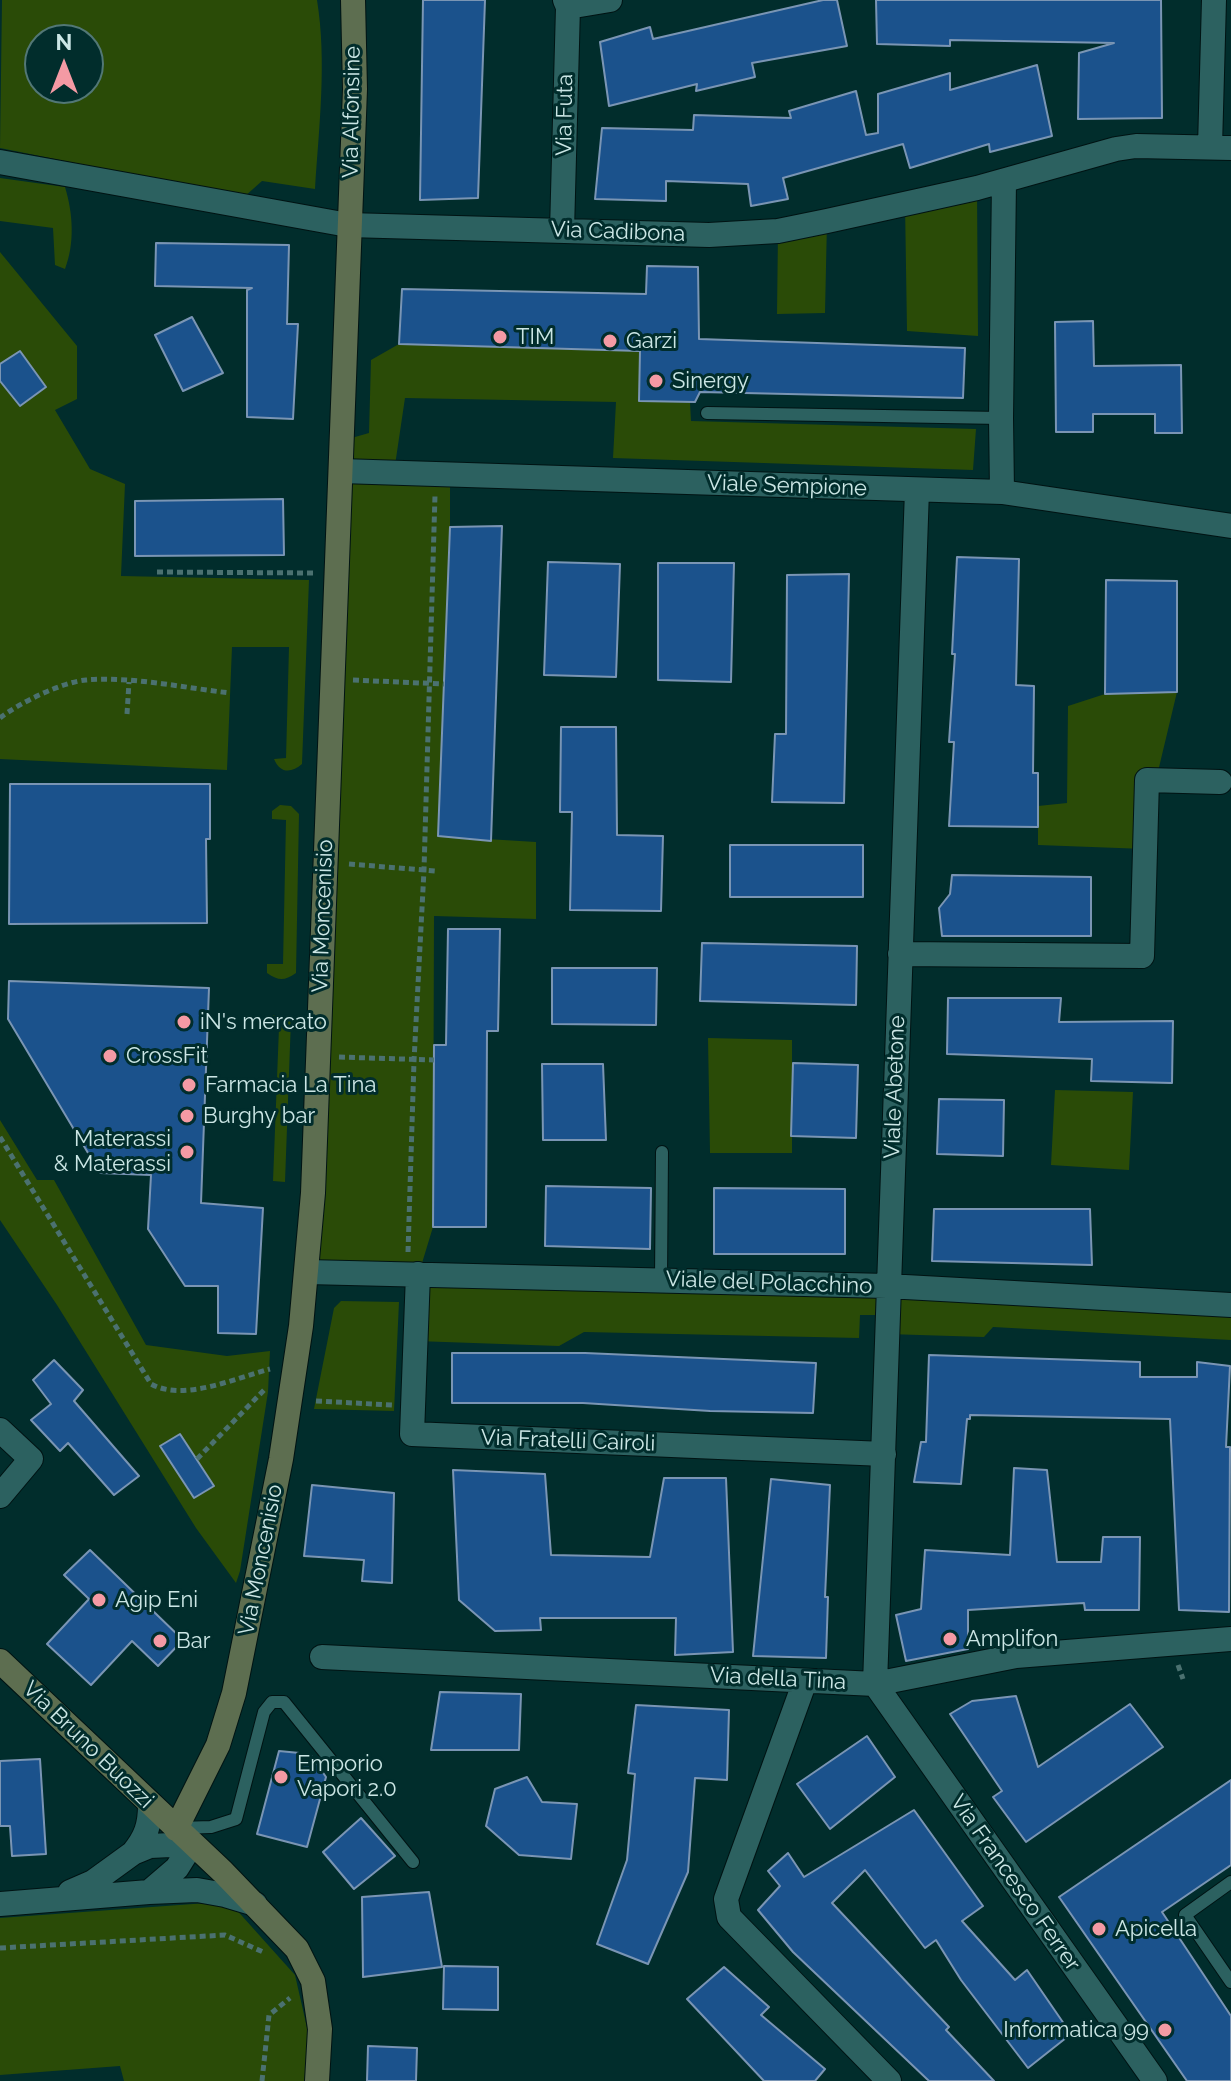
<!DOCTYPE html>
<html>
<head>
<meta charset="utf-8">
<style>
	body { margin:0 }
	#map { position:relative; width:1231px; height:2081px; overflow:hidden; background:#012d2c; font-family:Raleway,sans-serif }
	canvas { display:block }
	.north { position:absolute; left:24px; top:24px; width:80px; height:80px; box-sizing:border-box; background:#012d2c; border:2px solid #527776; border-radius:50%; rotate:0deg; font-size:22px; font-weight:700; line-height:32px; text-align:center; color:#cbe6e5 }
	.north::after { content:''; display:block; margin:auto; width:28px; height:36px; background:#f49aa4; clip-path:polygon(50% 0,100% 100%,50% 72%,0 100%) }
</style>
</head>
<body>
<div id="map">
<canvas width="1231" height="2081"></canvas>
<div class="north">N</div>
</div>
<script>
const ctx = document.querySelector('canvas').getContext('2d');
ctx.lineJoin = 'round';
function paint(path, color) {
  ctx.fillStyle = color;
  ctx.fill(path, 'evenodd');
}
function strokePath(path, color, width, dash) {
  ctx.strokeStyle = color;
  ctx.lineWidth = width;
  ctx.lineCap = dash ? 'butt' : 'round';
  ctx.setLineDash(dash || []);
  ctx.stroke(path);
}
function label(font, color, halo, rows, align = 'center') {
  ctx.font = font + ' Raleway,sans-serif';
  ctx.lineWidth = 6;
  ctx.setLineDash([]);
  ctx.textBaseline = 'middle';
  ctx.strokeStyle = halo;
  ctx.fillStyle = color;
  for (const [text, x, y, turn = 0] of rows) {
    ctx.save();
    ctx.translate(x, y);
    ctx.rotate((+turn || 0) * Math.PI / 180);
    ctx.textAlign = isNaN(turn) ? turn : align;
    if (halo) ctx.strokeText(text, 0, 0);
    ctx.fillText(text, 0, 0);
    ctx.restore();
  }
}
paint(new Path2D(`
	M2,0H317C327,61 319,127 315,189L262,181L244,197L0,148ZM40,40H88V88H40Z
	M0,178L65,187C73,213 75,243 65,269L55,265L53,228L0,221Z
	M977,188L978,336L907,331L905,204Z
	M827,221L825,313L777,314L778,231Z
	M0,252L77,346V399L55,410L90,469L125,484L121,576L309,580L302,764C292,773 280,774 274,759L286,758L289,647H232L227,770L0,759Z
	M399,344L640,351L639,401L690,402L691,421L976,429L973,470L613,458L616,402L405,398L394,472L450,474V527L438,836L536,842V919L434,916L433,1227L419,1273L1231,1305V1340L993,1327L984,1337L887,1334L886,1315H860L859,1338L584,1332L559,1346L416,1341L418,1274L307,1272L341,441L369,433L371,360Z
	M1177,692L1156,780L1145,849L1038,845V806L1067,803L1068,706L1105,694Z
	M280,805L291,806L299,814L296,973C284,981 279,981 267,973V964H283L286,820L272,819V811Z
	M272,1015H283L291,1019L285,1182L273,1181L279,1027L265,1025V1019Z
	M708,1038L792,1040V1153H710Z
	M1055,1090L1133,1092L1129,1170L1051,1165Z
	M0,1120L37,1180H54L146,1345L227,1356L270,1351L268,1392L240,1571L236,1583L196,1528L57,1305L0,1220Z
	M341,1301L399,1302L394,1411L314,1409L334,1308Z
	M207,1903L234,1907L295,1975L308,2032L306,2081H124L120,2066L0,2075V1918Z`), '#2a4b07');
const building = new Path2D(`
	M423,0H485L478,198L420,200Z
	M823,0H837L847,46L752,63L755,77L696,91L697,84L609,106L600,42L650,27L653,39Z
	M876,0H1161L1162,118L1078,119L1079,53L1114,43L950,40V46L877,44Z
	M1037,65L1052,136L990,152L989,144L910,168L903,144L783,178L788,199L751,206L748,184L666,181V201L595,199L602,128L693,130L694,115L791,118L789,111L856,91L866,135L878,133V94L950,73V90Z
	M156,243L289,245L287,324H298L293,419L247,417V290L252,288L155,286Z
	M647,266L698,267L699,339L965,348L963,398L700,392L695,402L639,401L640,351L399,344L402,289L646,294Z
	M192,317L223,373L183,391L155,335Z
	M1093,321L1094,366L1181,365L1182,433H1155V414H1093V432H1056L1055,322Z
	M20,351L46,387L20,406L0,381V364Z
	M283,499L284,555L135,556V501Z
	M502,526L491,841L438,836L450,527Z
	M957,557L1019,559L1016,685L1034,686L1033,773H1038V827L949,826L954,742H949L955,654H952Z
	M548,562L620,564L616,677L544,675Z
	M658,563H734L731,682L658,680Z
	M849,574L844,803L772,802L775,734H786L787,575Z
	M1106,580L1177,581V692L1105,694Z
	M561,727H616L617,835L663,836L661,911L570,910L572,812H560Z
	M10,784H210V839H206L207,923L9,924Z
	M730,845H863V897H730Z
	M952,875L1091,877V936H942L939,908L950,894Z
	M448,929H500L498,1031H487L486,1227H433L434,1045H446Z
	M702,943L857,946L856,1005L700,1001Z
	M552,968H657L656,1025L552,1024Z
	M9,981L209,988L201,1203L263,1208L256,1334L218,1333V1286H185L148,1229L151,1175L100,1173L8,1019Z
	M948,998H1061L1059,1022L1173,1021L1172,1083L1091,1081L1092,1059L947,1054Z
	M793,1063L858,1065L856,1138L791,1136Z
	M542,1064H603L606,1140H543Z
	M939,1099L1004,1100L1003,1156L937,1154Z
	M546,1186L651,1188L650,1249L545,1246Z
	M714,1188L845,1189V1254H714Z
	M934,1209H1090L1092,1265L932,1261Z
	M452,1353H585L816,1363L813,1413L710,1411L583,1403H452Z
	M929,1355L1140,1362V1377H1197V1362L1230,1366L1226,1447H1230L1229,1612L1179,1610L1170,1419L970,1415V1419H967L961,1484L914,1482L921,1442H926Z
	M54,1360L83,1390L74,1401L139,1476L114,1495L68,1443L60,1451L31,1420L51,1404L33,1380Z
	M180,1434L214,1486L194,1498L160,1446Z
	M1014,1468L1047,1470L1057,1562H1101L1103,1537H1140L1139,1610H1085L1084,1603L968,1610V1649L906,1661L896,1615L921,1609L925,1550L1010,1555Z
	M453,1470L545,1474L551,1555L650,1557L664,1478H726L733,1652L675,1655L676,1618H540L541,1630L495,1631L459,1600Z
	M771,1479L830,1485L825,1597H828L826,1658L753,1656Z
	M312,1485L394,1493L392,1583L362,1581L364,1560L304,1556Z
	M90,1550L183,1640L158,1666L132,1641L91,1685L47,1644L89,1599L64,1575Z
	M440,1692L521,1694L519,1750H431Z
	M1016,1696L1038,1767L1130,1704L1163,1747L1026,1842L993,1797L1002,1791L950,1714L972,1701Z
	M636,1705L729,1710L727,1780L695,1778L688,1872L648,1964L597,1944L627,1860L635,1774L628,1773Z
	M867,1736L895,1777L830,1829L797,1784Z
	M279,1751L310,1754L326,1777L307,1847L257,1834Z
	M40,1759L46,1854L12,1856L10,1826H0V1761Z
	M527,1777L542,1802L577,1804L571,1859L519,1855L486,1826L495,1789Z
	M1231,1780V1865L1162,1912L1231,2016V2081H1187L1059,1897Z
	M914,1810L983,1906L962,1921L1015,1980L1027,1970L1071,2034L1028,2068L961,1980L936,1940L925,1948L865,1870L832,1903L949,2027L946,2030L994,2081H929L793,1952L758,1910L780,1886L768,1871L788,1853L804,1877Z
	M361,1818L395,1856L354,1889L323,1852Z
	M429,1892L442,1967L363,1977L362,1897Z
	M444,1966L498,1967V2010L443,2009Z
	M724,1967L769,2007L761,2015L825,2069L815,2081H764L687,1999Z
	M368,2046L417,2048L416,2081H367Z`);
paint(building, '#1b528c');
strokePath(building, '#7a95b4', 2);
const service = new Path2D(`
	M707,413L1001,418
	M661,1280L662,1152
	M179,1828L211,1827L236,1819L264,1712L272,1702H284L413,1862
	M1231,1882L1185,1915L1231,1982`);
const minor = new Path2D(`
	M568,7L610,0
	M1210,147L1214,0
	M0,162L348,225L709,235L778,231L827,221L977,188L1116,149L1136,146L1231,148
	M562,231L568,7L565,0
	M341,471L1002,492L1231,526
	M1002,492L1001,418L1004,181
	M900,954L1142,956L1147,780L1220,782
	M307,1272L887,1286L1231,1305
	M418,1274L412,1434L884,1454
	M0,1430L31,1459L0,1496
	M322,1657L875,1684L1016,1656L1231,1639
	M805,1681L726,1899L729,1917L889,2081
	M875,1684L917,490
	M875,1684L1155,2081
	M133,1853C146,1837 150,1825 150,1805
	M70,1892L93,1882L133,1853L150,1846L192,1844
	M149,1892L177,1868L192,1844
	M0,1904L149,1892L197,1890L225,1895L255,1904`);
const secondary = new Path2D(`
	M0,1661L223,1872L297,1949L313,1981L320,2029L317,2081
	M176,1829L218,1745L234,1693L281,1459L301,1326L313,1193L355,89L353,0`);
strokePath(service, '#001313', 14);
strokePath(minor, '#001313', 26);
strokePath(secondary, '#001313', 26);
strokePath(new Path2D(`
	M157,572L316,573
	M353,680L444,684
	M127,714L129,682
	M0,718C19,703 62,682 86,680C131,676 185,688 230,693
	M349,864L436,871
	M339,1057L434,1060
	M0,1137L151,1384C184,1402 235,1378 270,1369
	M408,1252L414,1061L424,870L435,495
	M316,1401L392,1405
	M197,1459L266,1388
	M1178,1665L1183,1679
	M0,1948L225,1935L263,1952
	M262,2081L269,2015L290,1998`), '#4b7170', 5, [6, 4]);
strokePath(service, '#2c6160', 12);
strokePath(minor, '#2c6160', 24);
strokePath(secondary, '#5d6e50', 24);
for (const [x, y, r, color] of [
	[500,337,8,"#f49aa4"],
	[610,341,8,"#f49aa4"],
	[656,381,8,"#f49aa4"],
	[184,1022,8,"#f49aa4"],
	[110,1056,8,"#f49aa4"],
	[189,1085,8,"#f49aa4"],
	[187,1116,8,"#f49aa4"],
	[187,1152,8,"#f49aa4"],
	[99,1600,8,"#f49aa4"],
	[950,1639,8,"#f49aa4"],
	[160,1641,8,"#f49aa4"],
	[281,1777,8,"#f49aa4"],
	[1099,1929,8,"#f49aa4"],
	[1165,2030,8,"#f49aa4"]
]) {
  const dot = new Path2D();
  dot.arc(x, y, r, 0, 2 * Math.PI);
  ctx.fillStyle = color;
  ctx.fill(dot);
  strokePath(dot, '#012d2c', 3);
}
label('22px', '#cbe6e5', '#012d2c', [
	["Via Alfonsine",352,112,-89],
	["Via Futa",565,115,-89],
	["Via Cadibona",618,232,2],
	["Viale Sempione",787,486,2],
	["Via Moncenisio",323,916,-88],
	["Viale Abetone",895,1087,-88],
	["Viale del Polacchino",769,1283,2],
	["Via Fratelli Cairoli",568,1441,2],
	["Via Moncenisio",261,1560,-79],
	["Via della Tina",778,1679,3],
	["Via Bruno Buozzi",88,1745,44],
	["Via Francesco Ferrer",1015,1883,55]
]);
label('22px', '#cbe6e5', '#012d2c', [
	["TIM",516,337],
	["Garzi",626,341],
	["Sinergy",672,381],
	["iN's mercato",200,1022],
	["CrossFit",126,1056],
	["Farmacia La Tina",205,1085],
	["Burghy bar",203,1116],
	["Materassi",171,1139,"right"],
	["& Materassi",171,1164,"right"],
	["Agip Eni",115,1600],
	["Amplifon",966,1639],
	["Bar",176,1641],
	["Emporio",297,1764],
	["Vapori 2.0",297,1789],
	["Apicella",1115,1929],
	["Informatica 99",1149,2030,"right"]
], 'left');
</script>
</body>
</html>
